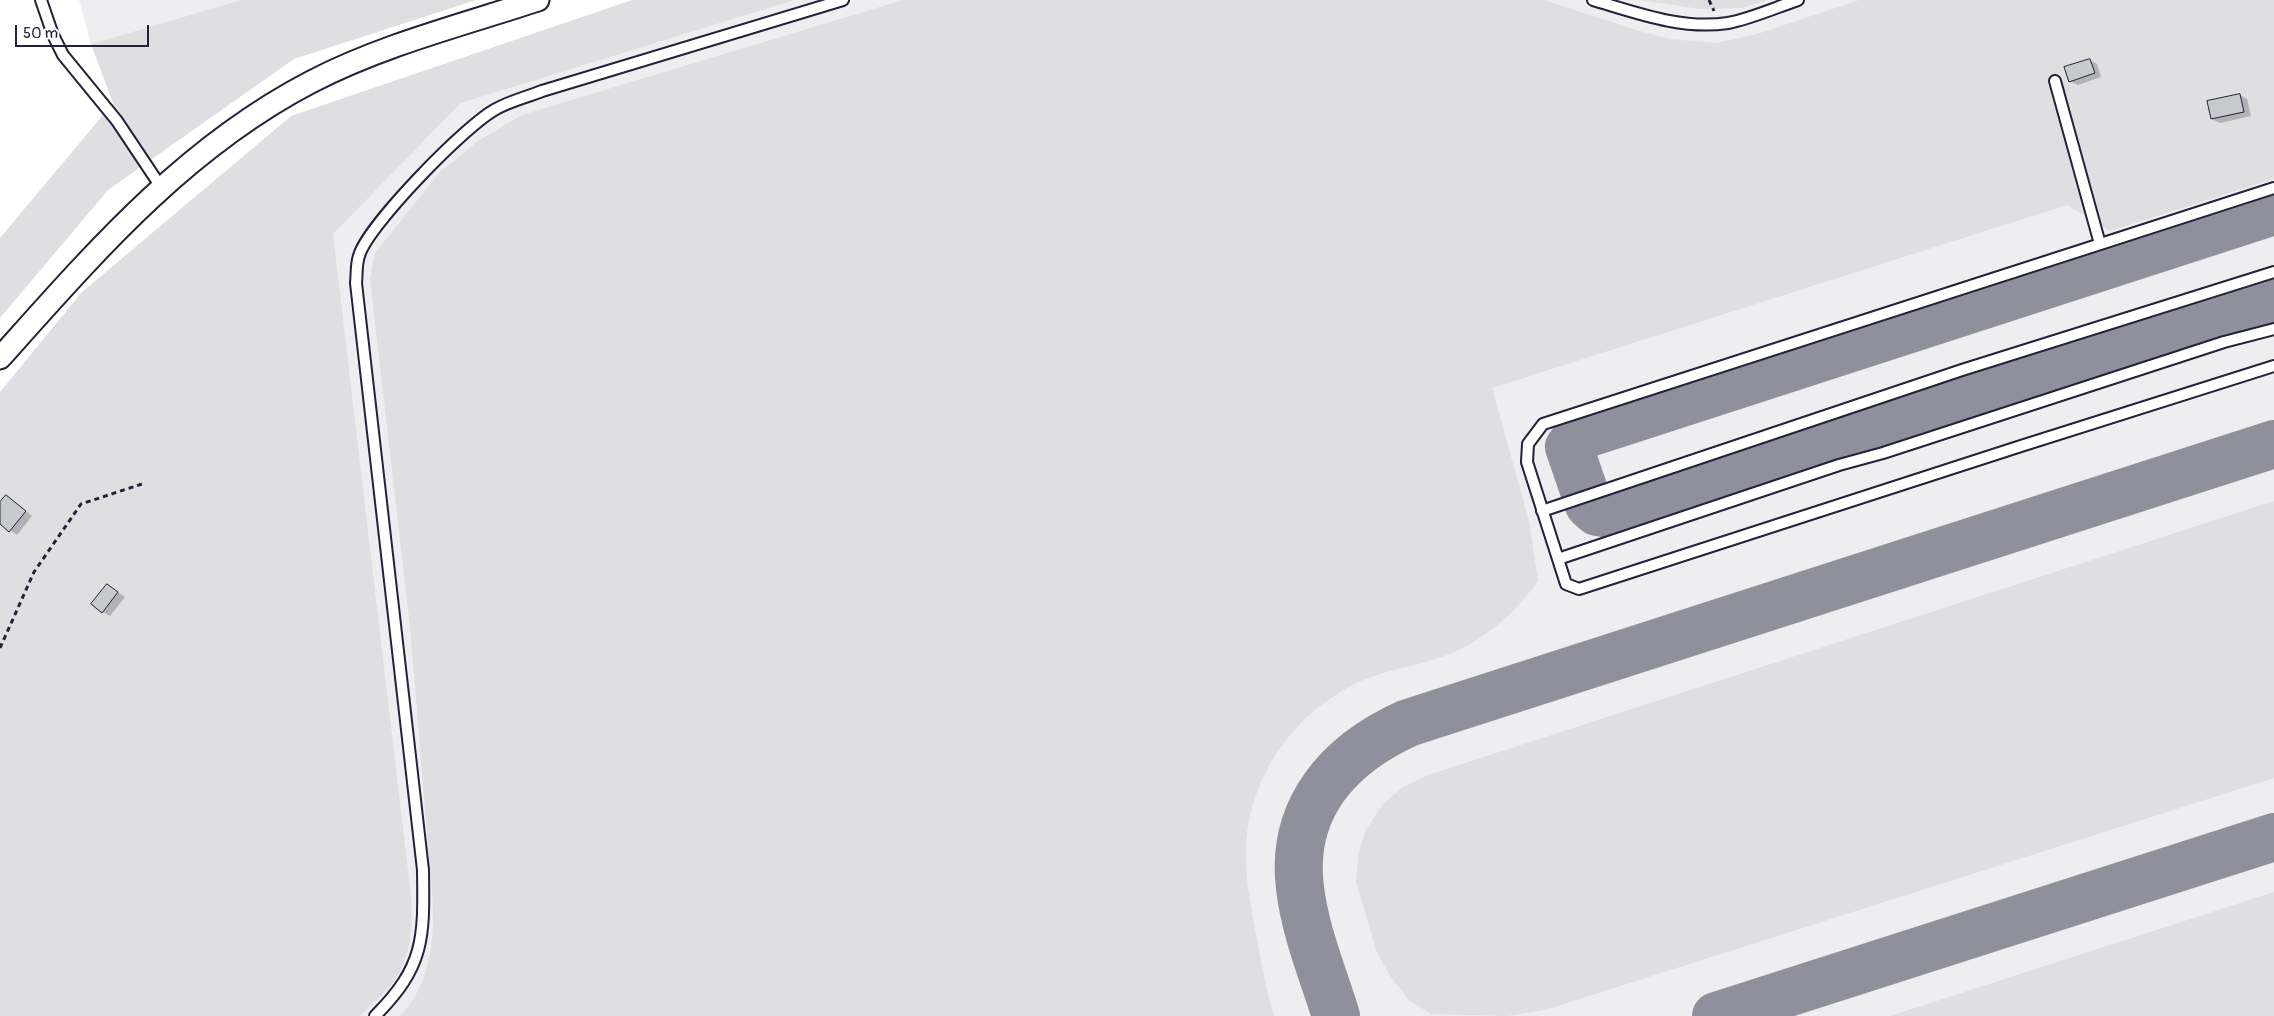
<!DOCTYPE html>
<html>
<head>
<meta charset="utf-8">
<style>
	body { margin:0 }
	#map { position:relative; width:2274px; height:1016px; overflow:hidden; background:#fff; font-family:Pangolin,sans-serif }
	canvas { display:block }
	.scale { position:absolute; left:15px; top:25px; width:134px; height:22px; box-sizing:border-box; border:2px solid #22223b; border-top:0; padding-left:6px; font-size:15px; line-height:18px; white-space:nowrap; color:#22223b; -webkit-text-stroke:4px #fff; paint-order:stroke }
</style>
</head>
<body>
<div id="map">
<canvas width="2274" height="1016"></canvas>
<div class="scale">50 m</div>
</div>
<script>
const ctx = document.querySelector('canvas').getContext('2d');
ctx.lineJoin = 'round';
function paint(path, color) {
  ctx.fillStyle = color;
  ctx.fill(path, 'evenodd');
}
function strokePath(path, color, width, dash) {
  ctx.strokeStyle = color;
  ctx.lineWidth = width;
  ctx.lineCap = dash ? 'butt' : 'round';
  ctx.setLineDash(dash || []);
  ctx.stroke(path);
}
paint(new Path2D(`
	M79,0H241L91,44Z
	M779,0H2274V1016H0L1,572L461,103Z`), '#eeeef1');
paint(new Path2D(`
	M241,0H476L294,59L108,190L0,318V238L113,103L91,44Z
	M632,0H794L461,103L333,234L411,896C413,924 412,958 393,982C384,994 371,1005 360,1016H0V392L82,292L291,116Z
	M903,0H1544L1636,30L1670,39L1716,43L1757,34L1859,0H2274V179L2110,231L2067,205L1492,388L1529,521L1538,581C1513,615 1483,642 1442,657C1417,666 1390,669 1366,679C1296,708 1247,777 1246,852C1245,882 1252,910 1257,939C1262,965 1266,991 1274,1016H400C429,987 434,944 433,906L410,627L370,279L375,253L440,172L478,141L522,115Z
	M1640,0H1767L1742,8L1700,9Z
	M2274,501V778L1545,1010L1507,1016L1431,1014L1409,1000L1390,976L1376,950L1356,881L1359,852L1365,832L1382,805L1403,787L1428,775Z
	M2274,892V1016H1890Z`), '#dfdfe2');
paint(new Path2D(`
	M2089,60L2097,64L2101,77L2078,85L2070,81Z
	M2240,95L2247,99L2251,116L2220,123L2212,119Z
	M6,496L32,516L17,535L0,523V504Z
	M115,590L125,597L110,616L103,612Z`), '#0003');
strokePath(new Path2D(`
	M2274,211L1577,437L1569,447L1589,505L1597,512L1608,514L2274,299
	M1336,1016C1323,974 1305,931 1300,888C1290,808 1339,754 1408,723L2274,444
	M1716,1016L2274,837`), '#90909d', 48);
const building = new Path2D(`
	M2090,59L2095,73L2069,82L2064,67Z
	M2240,94L2244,112L2211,119L2207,101Z
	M6,495L26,511L9,532L0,524V502Z
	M107,584L118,592L102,613L91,604Z`);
paint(building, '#c8c8cf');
strokePath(building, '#22223b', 1);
const lane = new Path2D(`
	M41,0L53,35L63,55L117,121L161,187
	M1593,0C1637,13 1682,30 1728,23C1750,19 1777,7 1798,0
	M2055,81L2100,244
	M2274,188L1543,424L1528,444L1527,462L1566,584L1579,589L2021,446L2274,366
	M1542,511L1962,370L2274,272
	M1558,559L1839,465L1883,453L2224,342L2274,329
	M375,1016C425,966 424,938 423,870L356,283C357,274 356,264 359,256C367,226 467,124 496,109C510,101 527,97 542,91L843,0`);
const street = new Path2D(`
	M0,358C94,253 184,148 311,82C382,45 462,25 538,0`);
strokePath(lane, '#22223b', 14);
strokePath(street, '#22223b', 25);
strokePath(new Path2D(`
	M1709,0L1714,11
	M0,648L34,572L81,504L145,483`), '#22223b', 3, [5, 4]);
strokePath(lane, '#fff', 10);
strokePath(street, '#fff', 21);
</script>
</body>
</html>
